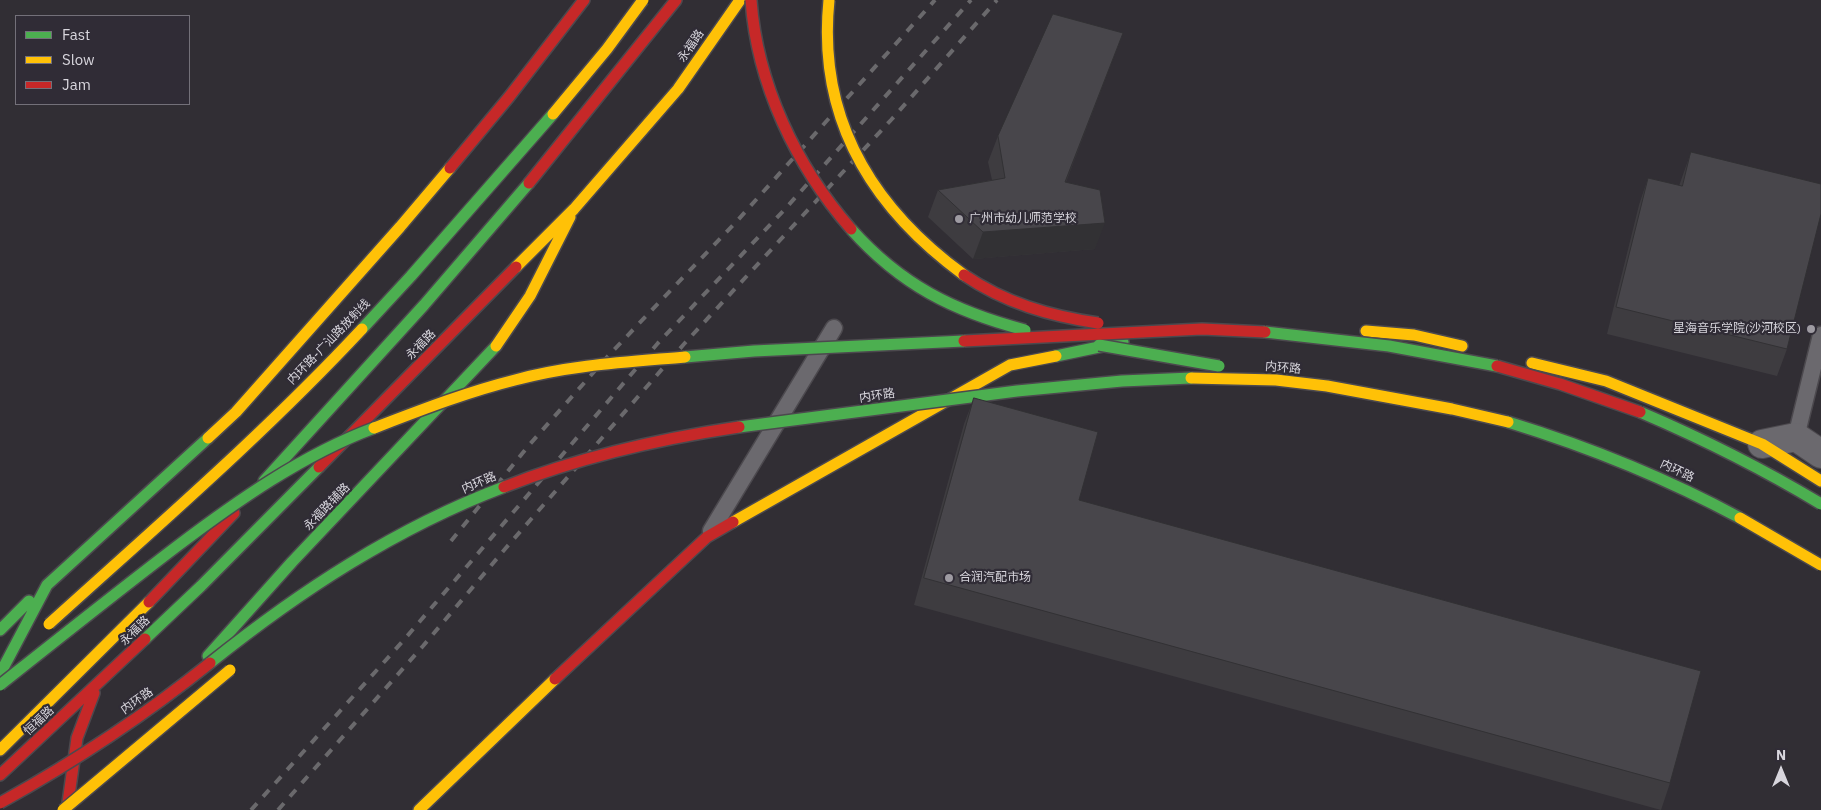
<!DOCTYPE html>
<html>
<head>
<meta charset="utf-8">
<style>
	body { margin:0 }
	#map { position:relative; width:1821px; height:810px; overflow:hidden; background:#312e34; font-family:"IBM Plex Sans",sans-serif }
	canvas { display:block }
	.legend { position:absolute; left:15px; top:15px; width:175px; height:90px; box-sizing:border-box; background:#302c36; border:1px solid #737079; margin:0; padding:6px 9px; list-style:none; font-size:15px; color:#d8d6dd }
	.legend li { display:flex; align-items:center; gap:10px; height:25px }
	.legend b { width:25px; border:1px solid #737079 }
	.north { position:absolute; left:1756px; top:745px; width:50px; height:50px; -webkit-text-stroke:4px #302c36; paint-order:stroke; rotate:0deg; font-size:14px; font-weight:700; line-height:20px; text-align:center; color:#d8d6dd }
	.north::after { content:''; display:block; margin:auto; width:18px; height:22px; background:#d8d6dd; clip-path:polygon(50% 0,100% 100%,50% 72%,0 100%) }
</style>
</head>
<body>
<div id="map">
<canvas width="1821" height="810"></canvas>
<ul class="legend">
<li><b style="height:6px;background:#4caf50"></b>Fast</li>
<li><b style="height:6px;background:#ffc107"></b>Slow</li>
<li><b style="height:6px;background:#c62828"></b>Jam</li>
</ul>
<div class="north">N</div>
</div>
<script>
const ctx = document.querySelector('canvas').getContext('2d');
ctx.lineJoin = 'round';
function strokePath(path, color, width, dash) {
  ctx.strokeStyle = color;
  ctx.lineWidth = width;
  ctx.lineCap = dash ? 'butt' : 'round';
  ctx.setLineDash(dash || []);
  ctx.stroke(path);
}
function paint(path, color) {
  ctx.fillStyle = color;
  ctx.fill(path, 'evenodd');
}
function label(font, color, halo, rows, align = 'center') {
  ctx.font = font + ' "IBM Plex Sans","Noto Sans SC",sans-serif';
  ctx.lineWidth = 4.5;
  ctx.setLineDash([]);
  ctx.textBaseline = 'middle';
  ctx.strokeStyle = halo;
  ctx.fillStyle = color;
  for (const [text, x, y, turn = 0] of rows) {
    ctx.save();
    ctx.translate(x, y);
    ctx.rotate((+turn || 0) * Math.PI / 180);
    ctx.textAlign = isNaN(turn) ? turn : align;
    if (halo) ctx.strokeText(text, 0, 0);
    ctx.fillText(text, 0, 0);
    ctx.restore();
  }
}
const lane = new Path2D(`
	M1796,437L1821,335
	M711,531L834,328`);
const street = new Path2D(`
	M1762,444L1796,437L1821,454`);
const fast = new Path2D(`
	M1056,356L1123,342
	M264,481L424,305L529,183
	M0,630L29,601
	M145,639L201,586L319,467
	M208,656L292,562L496,346
	M0,674L47,585L208,438`);
const slow = new Path2D(`
	M516,267L574,209L678,89L740,0
	M1366,331L1414,335L1462,346
	M496,346L530,296L570,217
	M1532,363L1606,381L1762,444L1821,481
	M208,438L236,412L400,227L450,168
	M733,522L1010,365L1056,356
	M0,750L149,602
	M419,810L555,679`);
const jam = new Path2D(`
	M450,168L509,97L584,0
	M529,183L676,0
	M319,467L516,267
	M149,602L234,513
	M555,679L707,537L733,522
	M0,775L145,639
	M67,810L77,738L94,693`);
strokePath(lane, '#4c494e', 19);
strokePath(street, '#4c494e', 30);
strokePath(fast, '#4c494e', 14);
strokePath(slow, '#4c494e', 14);
strokePath(jam, '#4c494e', 14);
strokePath(lane, '#6b696e', 16);
strokePath(street, '#6b696e', 28);
strokePath(fast, '#4caf50', 11);
strokePath(slow, '#ffc107', 11);
strokePath(jam, '#c62828', 11);
strokePath(new Path2D(`
	M451,541L530,444L608,356L737,221L935,0
	M251,810L403,641L658,343L786,208L971,0
	M278,810L423,646L505,549L684,344L891,120L997,0`), '#6a696c', 4, [9, 9]);
const fastBridge = new Path2D(`
	M851,229C901,285 953,311 1025,330
	M362,329L411,276L553,114
	M1265,332L1389,346L1497,366
	M1099,345L1219,366
	M685,357L754,351L964,341
	M1640,412C1703,439 1763,469 1821,504
	M1508,422C1589,447 1666,478 1740,518
	M739,427L1017,391L1122,381L1191,378
	M210,663C300,591 396,528 504,487
	M0,685C58,639 117,592 176,547C237,501 302,455 374,428`);
const slowBridge = new Path2D(`
	M829,0C817,118 871,207 964,275
	M553,114L607,49L643,0
	M1191,378L1276,380L1327,386L1452,409L1508,422
	M374,428C421,410 467,392 515,380C570,365 628,362 685,357
	M1740,518L1821,565
	M49,624C155,528 264,434 362,329
	M63,810L230,670`);
const jamBridge = new Path2D(`
	M751,0C757,84 796,166 851,229
	M964,275C1005,303 1050,316 1098,323
	M964,341L1202,329L1265,332
	M1497,366L1560,384L1640,412
	M504,487C580,457 658,439 739,427
	M0,803C74,762 144,716 210,663`);
strokePath(fastBridge, '#4c494e', 14, []);
strokePath(slowBridge, '#4c494e', 14, []);
strokePath(jamBridge, '#4c494e', 14, []);
strokePath(fastBridge, '#4caf50', 11);
strokePath(slowBridge, '#ffc107', 11);
strokePath(jamBridge, '#c62828', 11);
paint(new Path2D(`
	M1123,33L1066,182L1095,249L973,259L928,217L938,190L992,180L988,162L998,136Z
	M1691,152L1787,349L1777,376L1607,334L1639,205L1648,178L1679,186Z
	M974,398L1079,500L1670,783L1661,810L914,605L964,424Z`), '#3e3c40');
paint(new Path2D(`
	M1123,33L1113,60L1055,209L1065,182Z
	M1105,223L1095,249L973,259L983,232Z`), '#323134');
const building = new Path2D(`
	M1053,14L1123,33L1065,182L1100,190L1105,223L983,232L938,190L1005,178L998,136Z
	M1691,152L1821,184V214L1787,349L1616,307L1648,178L1682,186Z
	M974,398L1098,432L1079,500L1701,671L1670,783L924,578Z`);
paint(building, '#48464b');
strokePath(building, '#323134', 1);
for (const [x, y, r, color] of [
	[959,219,5,"#9e9ba2"],
	[1811,329,5,"#9e9ba2"],
	[949,578,5,"#9e9ba2"]
]) {
  const dot = new Path2D();
  dot.arc(x, y, r, 0, 2 * Math.PI);
  ctx.fillStyle = color;
  ctx.fill(dot);
  strokePath(dot, '#302c36', 2);
}
label('12px', '#d8d6dd', '#302c36', [
	["永福路",691,46,-55],
	["内环路-广汕路放射线",329,342,-46],
	["永福路",421,345,-46],
	["内环路",1283,368,5],
	["内环路",877,396,-8],
	["内环路",1677,471,25],
	["内环路",479,483,-23],
	["永福路辅路",327,507,-46],
	["永福路",135,631,-44],
	["内环路",137,701,-35],
	["恒福路",39,721,-43]
]);
label('12px', '#d8d6dd', '#302c36', [
	["广州市幼儿师范学校",969,219],
	["星海音乐学院(沙河校区)",1801,329,"right"],
	["合润汽配市场",959,578]
], 'left');
</script>
</body>
</html>
